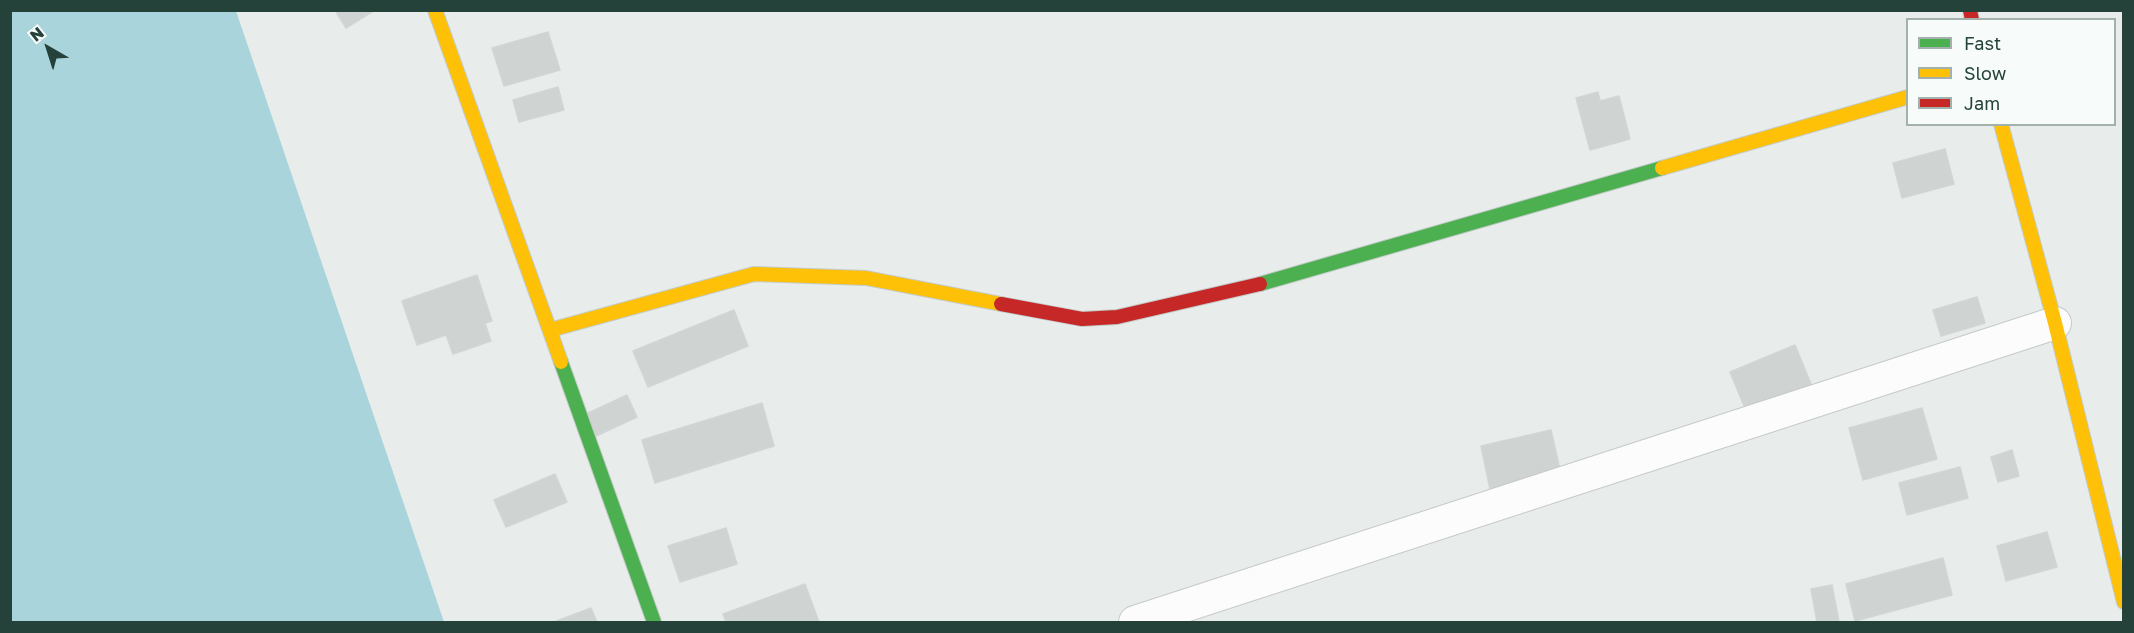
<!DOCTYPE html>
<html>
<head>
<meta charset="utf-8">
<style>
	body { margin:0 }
	#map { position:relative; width:2134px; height:633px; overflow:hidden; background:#e8edeb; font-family:"Golos Text",sans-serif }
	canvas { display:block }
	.frame { position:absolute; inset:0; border:12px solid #24423a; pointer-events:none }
	.legend { position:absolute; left:1906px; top:18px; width:210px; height:108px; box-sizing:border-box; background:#f7fbf9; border:2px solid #a3b1ad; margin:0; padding:8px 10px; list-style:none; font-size:18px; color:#24423a }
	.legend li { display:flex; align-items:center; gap:12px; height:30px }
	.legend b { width:30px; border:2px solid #a3b1ad }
	.north { position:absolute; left:18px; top:18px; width:60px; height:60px; -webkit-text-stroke:4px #f7fbf9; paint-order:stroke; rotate:321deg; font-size:16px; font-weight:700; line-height:24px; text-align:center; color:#24423a }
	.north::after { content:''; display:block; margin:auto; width:21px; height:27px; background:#24423a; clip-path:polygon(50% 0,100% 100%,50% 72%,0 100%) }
</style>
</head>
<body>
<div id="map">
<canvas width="2134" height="633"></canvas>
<div class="frame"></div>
<ul class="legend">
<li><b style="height:8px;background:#4caf50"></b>Fast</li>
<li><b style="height:8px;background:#ffc107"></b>Slow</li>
<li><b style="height:8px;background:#c62828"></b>Jam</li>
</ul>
<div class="north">N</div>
</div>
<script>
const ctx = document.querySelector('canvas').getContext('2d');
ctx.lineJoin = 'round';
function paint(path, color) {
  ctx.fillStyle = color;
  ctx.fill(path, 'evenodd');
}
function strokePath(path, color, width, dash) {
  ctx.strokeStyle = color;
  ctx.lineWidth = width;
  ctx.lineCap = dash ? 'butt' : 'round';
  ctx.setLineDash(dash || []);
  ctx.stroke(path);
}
paint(new Path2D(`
	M10,11H236L444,622H11Z`), '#a9d4db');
const building = new Path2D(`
	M335,10H375L346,28Z
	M548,32L560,70L504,86L492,48Z
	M558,87L564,110L519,122L513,100Z
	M1598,92L1600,101L1619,96L1630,139L1590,150L1576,98Z
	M1945,149L1954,184L1902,198L1893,163Z
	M477,275L492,321L485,323L491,341L453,354L446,335L417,345L402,301Z
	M1977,297L1985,323L1941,336L1933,310Z
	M734,310L748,346L648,387L633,351Z
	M1795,345L1814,391L1749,418L1730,372Z
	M627,395L637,417L594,437L584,415Z
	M762,403L774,446L655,483L642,440Z
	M1922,408L1937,459L1863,480L1849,428Z
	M1551,430L1562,479L1491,494L1481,446Z
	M2012,450L2019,476L1998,482L1991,457Z
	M1960,467L1968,498L1907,515L1899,483Z
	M555,474L567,502L506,527L494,500Z
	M726,528L737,564L680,582L668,546Z
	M2047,532L2057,567L2006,581L1997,546Z
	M1943,558L1952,595L1855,621L1846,584Z
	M805,584L819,622H726L723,614Z
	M1832,585L1839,622H1817L1811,589Z
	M591,608L597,622H554Z`);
paint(building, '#cfd4d2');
strokePath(building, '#d1d6d4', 1.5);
const street = new Path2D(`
	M1135,622L2055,323`);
const fast = new Path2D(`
	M1260,284L1662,168
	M561,362L654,622`);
const slow = new Path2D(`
	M435,10L561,362
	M2001,124L2055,323L2124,602
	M1662,168L1908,97
	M550,330L754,274L866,278L1001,304`);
const jam = new Path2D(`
	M1970,10L1972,20
	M1001,304L1082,319L1117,317L1260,284`);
strokePath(street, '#c5cac8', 34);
strokePath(fast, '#c3cbc8', 16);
strokePath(slow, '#c3cbc8', 16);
strokePath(jam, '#c3cbc8', 16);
strokePath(street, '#fcfcfc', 32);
strokePath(fast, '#4caf50', 14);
strokePath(slow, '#ffc107', 14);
strokePath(jam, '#c62828', 14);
</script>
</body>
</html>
